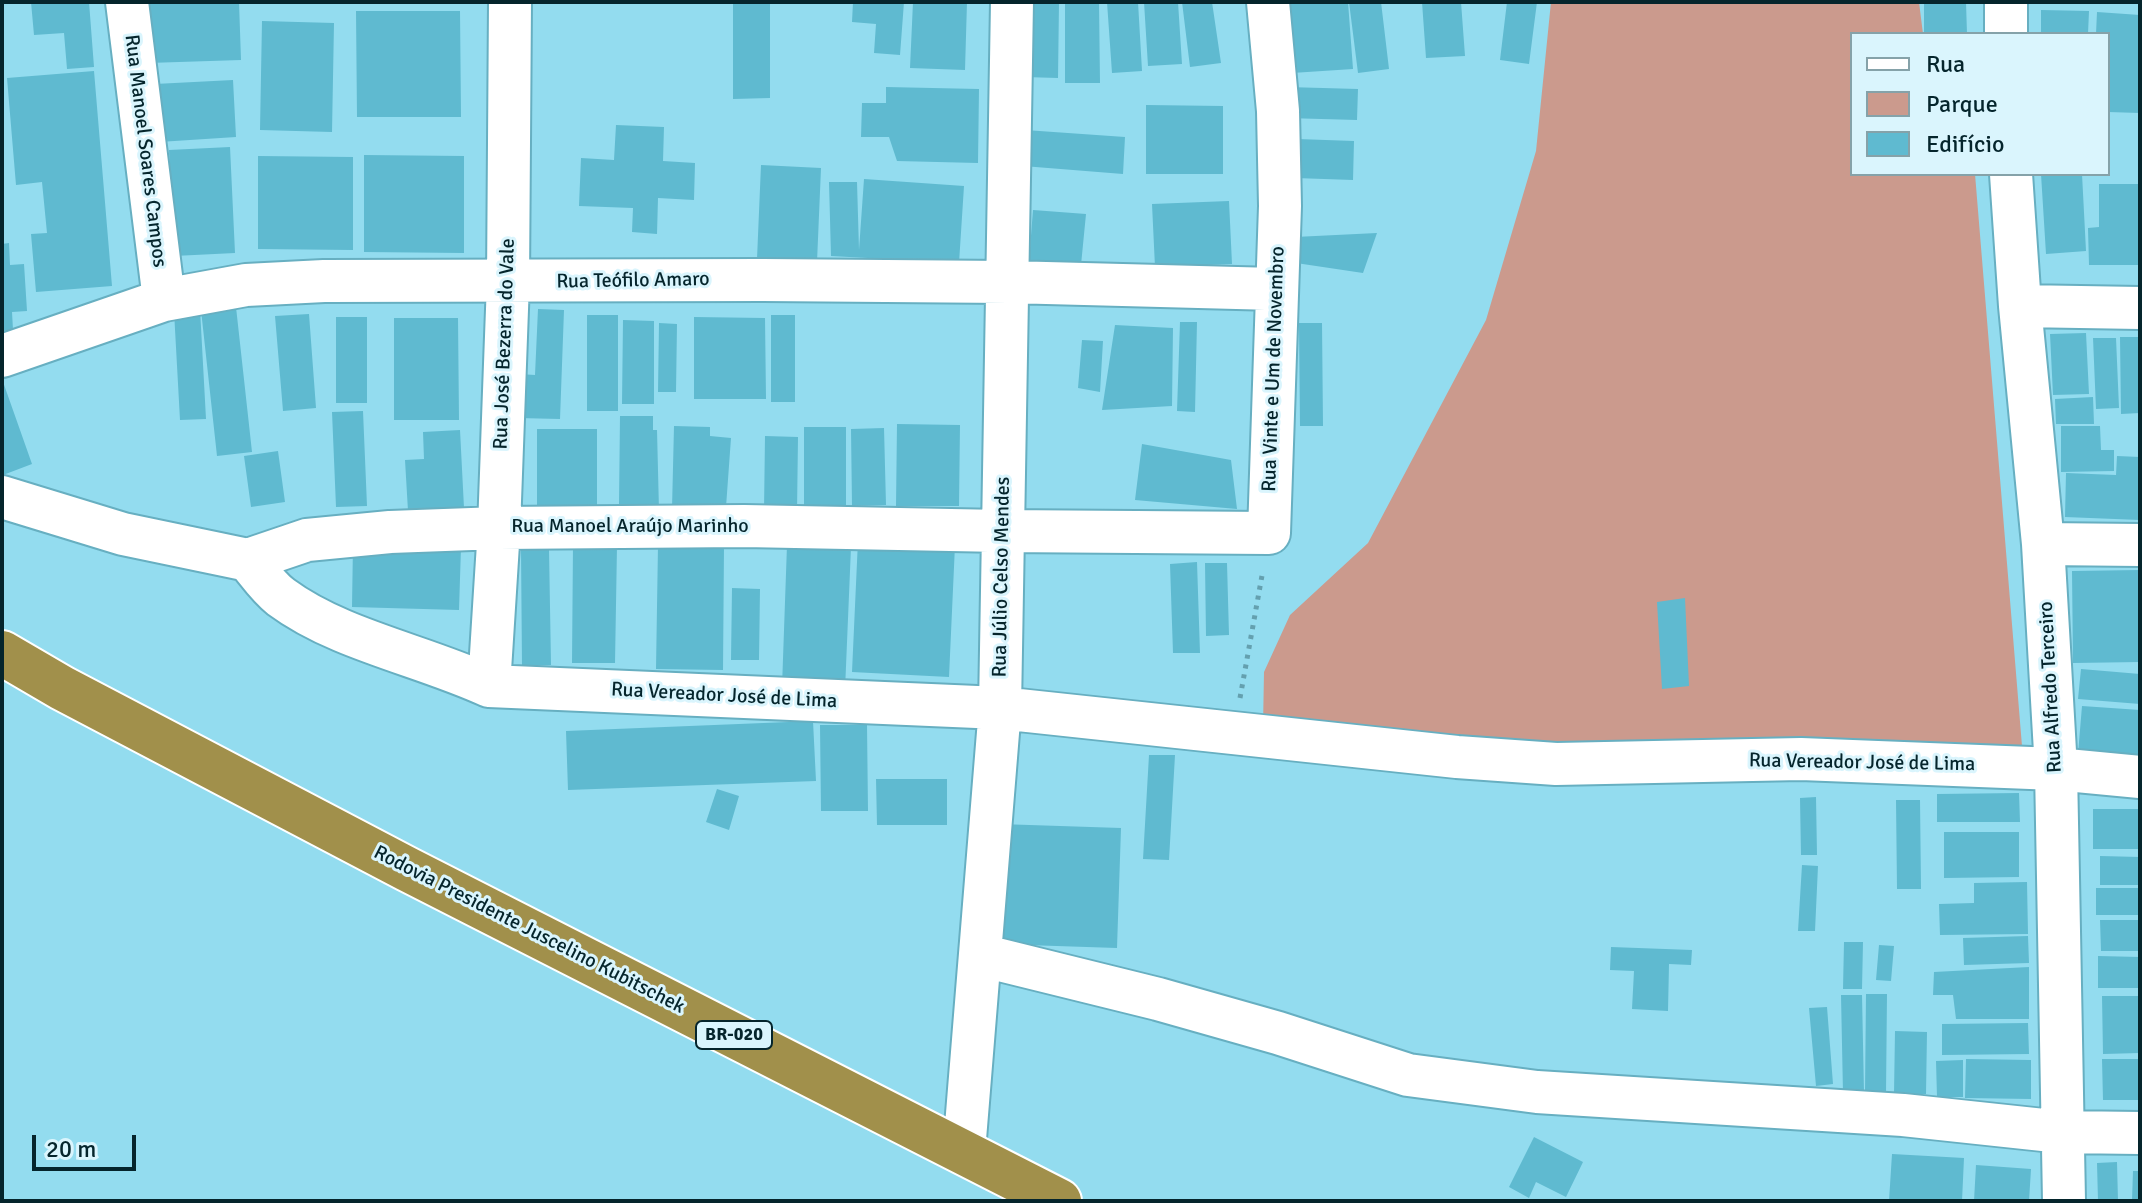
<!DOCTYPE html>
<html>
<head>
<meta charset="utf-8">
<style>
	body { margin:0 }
	#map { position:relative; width:2142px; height:1203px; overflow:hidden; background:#93dcef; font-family:Signika,sans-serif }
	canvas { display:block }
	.frame { position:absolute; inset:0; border:4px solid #05252c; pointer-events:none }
	.legend { position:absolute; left:1850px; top:32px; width:260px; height:144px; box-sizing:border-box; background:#daf5fd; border:2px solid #85a2a9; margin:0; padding:10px 14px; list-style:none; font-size:24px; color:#05252c }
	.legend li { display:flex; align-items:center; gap:16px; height:40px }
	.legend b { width:40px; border:2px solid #85a2a9 }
	.scale { position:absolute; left:32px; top:1135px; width:104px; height:36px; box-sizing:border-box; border:4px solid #05252c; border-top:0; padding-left:10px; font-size:24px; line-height:28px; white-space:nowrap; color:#05252c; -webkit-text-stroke:6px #daf5fd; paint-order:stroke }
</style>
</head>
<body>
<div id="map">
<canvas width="2142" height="1203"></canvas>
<div class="frame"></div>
<ul class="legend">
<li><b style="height:10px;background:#fff"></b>Rua</li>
<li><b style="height:22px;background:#cb9a8d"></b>Parque</li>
<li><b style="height:22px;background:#5fbad0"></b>Edifício</li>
</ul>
<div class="scale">20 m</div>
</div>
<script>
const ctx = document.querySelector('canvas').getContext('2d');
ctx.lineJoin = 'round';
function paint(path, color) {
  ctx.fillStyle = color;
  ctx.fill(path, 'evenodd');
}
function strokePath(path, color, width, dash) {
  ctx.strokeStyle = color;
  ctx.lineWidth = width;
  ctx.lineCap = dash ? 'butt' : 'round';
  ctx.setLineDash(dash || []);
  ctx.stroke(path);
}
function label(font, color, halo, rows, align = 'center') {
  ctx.font = font + ' Signika,sans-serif';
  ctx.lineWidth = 6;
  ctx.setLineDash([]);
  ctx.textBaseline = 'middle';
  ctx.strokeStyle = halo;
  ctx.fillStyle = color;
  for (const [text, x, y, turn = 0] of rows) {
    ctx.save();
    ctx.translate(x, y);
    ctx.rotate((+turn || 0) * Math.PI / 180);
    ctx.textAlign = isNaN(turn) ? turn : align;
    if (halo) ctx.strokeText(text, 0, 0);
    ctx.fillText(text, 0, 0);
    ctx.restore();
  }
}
paint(new Path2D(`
	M1551,2H1919L1923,34H1852V174H1975L2022,746L1879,747L1781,737L1559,751L1263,727L1264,672L1290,615L1368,543L1486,320L1536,151Z`), '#cb9a8d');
paint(new Path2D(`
	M31,2H89L94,67L67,69L64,33L34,35Z
	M145,2H239L241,60L148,63Z
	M733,2H770V98L733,99Z
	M853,2H904L900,55L874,53L876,24L852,22Z
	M913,2H967L965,70L910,68Z
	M1026,2H1059L1058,78L1024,77Z
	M1065,2H1099L1100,83H1065Z
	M1107,2H1138L1142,71L1112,73Z
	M1144,2H1178L1182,64L1148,66Z
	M1182,2H1212L1221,63L1190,67Z
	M1286,2H1348L1353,69L1292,73Z
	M1349,2H1381L1389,69L1358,73Z
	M1422,2H1461L1465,56L1426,58Z
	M1507,2H1537L1529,64L1500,60Z
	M1924,2H1966L1967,34H1924Z
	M2041,10L2089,11L2088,34H2041Z
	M356,11H460L461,117H357Z
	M2097,12L2140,15V113L2108,112V34H2096Z
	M262,21L334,23L332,132L260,130Z
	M94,71L112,286L36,292L31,234L47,233L42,182L16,185L7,78Z
	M233,80L236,137L159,142L155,84Z
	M886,87L979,89L978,163L897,161L889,137H861L862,103H886Z
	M1287,87L1358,89L1357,120L1286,118Z
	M1146,105L1223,106V174H1146Z
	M616,125L664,127L663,161L695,163L694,200L658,198L657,234L632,232L633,208L579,206L581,158L614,160Z
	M1025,130L1125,137L1123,174L1023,166Z
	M1297,139L1354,141L1353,180L1295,178Z
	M230,147L235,253L174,256L169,150Z
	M364,155L464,156V253L364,252Z
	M258,156L353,157V250L258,249Z
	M761,165L821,168L817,262L757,259Z
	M2041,174H2082L2086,251L2046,254Z
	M864,179L964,186L959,263L831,256L829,182H857L859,250Z
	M2099,184H2140V265H2089L2088,228L2099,227Z
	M1229,201L1232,264L1155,267L1152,204Z
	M1033,210L1086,214L1081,265L1029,261Z
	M1377,233L1363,273L1296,263L1295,237Z
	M9,243L10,265L24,264L27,311L12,312L13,330L2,331V244Z
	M236,307L252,452L217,456L201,310Z
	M200,309L206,419L180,420L174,311Z
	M538,309L564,310L560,419L518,418L519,374L535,375Z
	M309,314L316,408L283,411L275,316Z
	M587,315H618V411H587Z
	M771,315H795V402H771Z
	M336,317H367V403H336Z
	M694,317L765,318L766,399H694Z
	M394,318H458L459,420H394Z
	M623,320L654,321V404H622Z
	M1180,322H1197L1195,412L1177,411Z
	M659,323L677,324L676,392H658Z
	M1299,323H1322L1323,426H1300Z
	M1115,325L1173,328L1172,406L1102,410Z
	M2086,333L2089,394L2053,395L2050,334Z
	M2120,337H2140V413L2121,414Z
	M2093,338H2116L2119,408L2096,409Z
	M1082,340L1103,341L1100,392L1078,388Z
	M2,379L32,464L3,475L2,473Z
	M2093,397L2094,424H2056L2055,399Z
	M363,411L367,506L336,507L332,412Z
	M620,416H653V430H657L659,511H621L619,505Z
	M897,424L960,425L959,506H896Z
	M674,426L710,427V436L731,438L726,507L672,509Z
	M2061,426H2100L2101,450H2114V471L2061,472Z
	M804,427H846V509H804Z
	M884,428L886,505L852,506L851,429Z
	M537,429H597V510H537Z
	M460,430L464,508L408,511L405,460L424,459L423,432Z
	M765,436L798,437L797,512L764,511Z
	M1142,444L1231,460L1237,509L1135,500Z
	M278,451L285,502L251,507L244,456Z
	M2117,456L2140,457V520L2065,517L2066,473L2116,475Z
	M858,540L955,545L949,677L852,672Z
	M353,544L461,547L459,610L352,607Z
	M573,545L617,546L615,663H572Z
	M658,545L724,546L723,670L656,669Z
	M787,545L851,547L845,690L782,687Z
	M521,549H549L551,665L522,666Z
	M1197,562L1200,653H1173L1170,564Z
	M1205,563H1227L1229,635L1206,636Z
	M2140,570V662L2073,663L2072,571Z
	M732,588L760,589L759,660H731Z
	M1685,598L1689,686L1662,689L1657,602Z
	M2081,669L2140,674V704L2078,699Z
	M2082,706L2140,710V759L2078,754Z
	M813,721L816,781L568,790L566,731Z
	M820,725H867L868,811H821Z
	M1149,755H1175L1169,860L1143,859Z
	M876,779H947V825H877Z
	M717,789L739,796L729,830L706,822Z
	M2019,793L2020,822H1937V794Z
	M1816,797L1817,855H1801L1800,798Z
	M1896,800H1920L1921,889H1897Z
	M2093,809H2140V849H2093Z
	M999,824L1121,828L1117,948L996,944Z
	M1944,832H2019V877L1944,878Z
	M2100,856L2140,857V885H2100Z
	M1802,865L1818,866L1815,931H1798Z
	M2027,882L2028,934L1940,935L1939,904L1974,903V883Z
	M2096,888H2140V915H2096Z
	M2100,920H2140V951H2101Z
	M2028,936L2029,963L1964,965L1963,938Z
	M1844,942H1863L1862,989H1843Z
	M1879,945L1894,946L1891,981L1876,980Z
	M1611,947L1692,950L1691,965L1669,964L1668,1011L1632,1009L1634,971L1610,970Z
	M2098,956L2140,957V988H2098Z
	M2029,967V1019H1956L1953,995H1933L1934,972Z
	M1866,994H1887L1886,1093H1865Z
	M1841,995H1862L1864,1093H1843Z
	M2102,996H2140V1053L2103,1054Z
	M1827,1007L1833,1084L1816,1086L1809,1008Z
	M2028,1023L2029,1054L1942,1055V1024Z
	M1895,1031L1927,1032L1926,1094H1894Z
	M1966,1059L2031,1060V1099L1965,1098Z
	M2102,1059H2140V1100H2103Z
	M1963,1060V1097H1937L1936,1061Z
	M1534,1137L1583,1162L1566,1197L1536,1182L1529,1198L1509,1187Z
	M1892,1154L1964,1158L1962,1201H1889Z
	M2117,1162L2118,1201H2098L2097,1163Z
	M1976,1165L2031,1169L2029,1201H1974Z
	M2133,1171H2140V1201H2132Z`), '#5fbad0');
const street = new Path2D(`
	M127,2L164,300
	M2006,2V34
	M2011,174L2020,306L2043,544L2056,769L2064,1201
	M2020,306L2140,308
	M2,356L164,300L246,285L324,281L763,280L1008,282L1275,289
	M2,497L123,534L248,560L307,540L390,532L499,528L744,526L1002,531L1269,533L1280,206L1278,111L1268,2
	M2043,544L2140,545
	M248,560C258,572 268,587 281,597C339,640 422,655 489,686L1000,708L1457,757L1556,764L1801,759L2056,769L2140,777
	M489,686L499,528L508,282L510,2
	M980,955L1158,999L1278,1033L1408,1075L1537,1092L1903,1115L2062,1132L2140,1133
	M964,1151L1000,708L1012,2`);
const highway = new Path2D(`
	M2,653L62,688L407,869L1059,1201`);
strokePath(street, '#67afc1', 46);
strokePath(highway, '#fff', 48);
strokePath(new Path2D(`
	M1240,698L1263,570`), '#64a0af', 5, [4, 6]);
strokePath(street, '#fff', 42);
strokePath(highway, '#a1904b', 44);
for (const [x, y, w] of [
	[734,1035,76]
]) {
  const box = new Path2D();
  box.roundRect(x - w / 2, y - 14, w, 28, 6);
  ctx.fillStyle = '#daf5fd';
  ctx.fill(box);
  strokePath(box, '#05252c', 2);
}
label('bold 18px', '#05252c', null, [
	["BR-020",734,1035]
]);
label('20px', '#05252c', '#daf5fd', [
	["Rua Manoel Soares Campos",145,151,83],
	["Rua Teófilo Amaro",633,281,-1],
	["Rua José Bezerra do Vale",505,344,-88],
	["Rua Vinte e Um de Novembro",1274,369,-88],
	["Rua Manoel Araújo Marinho",630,527],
	["Rua Júlio Celso Mendes",1002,577,-89],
	["Rua Alfredo Terceiro",2051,687,-93],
	["Rua Vereador José de Lima",724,696,3],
	["Rua Vereador José de Lima",1862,763,1],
	["Rodovia Presidente Juscelino Kubitschek",529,930,27]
]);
</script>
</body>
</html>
